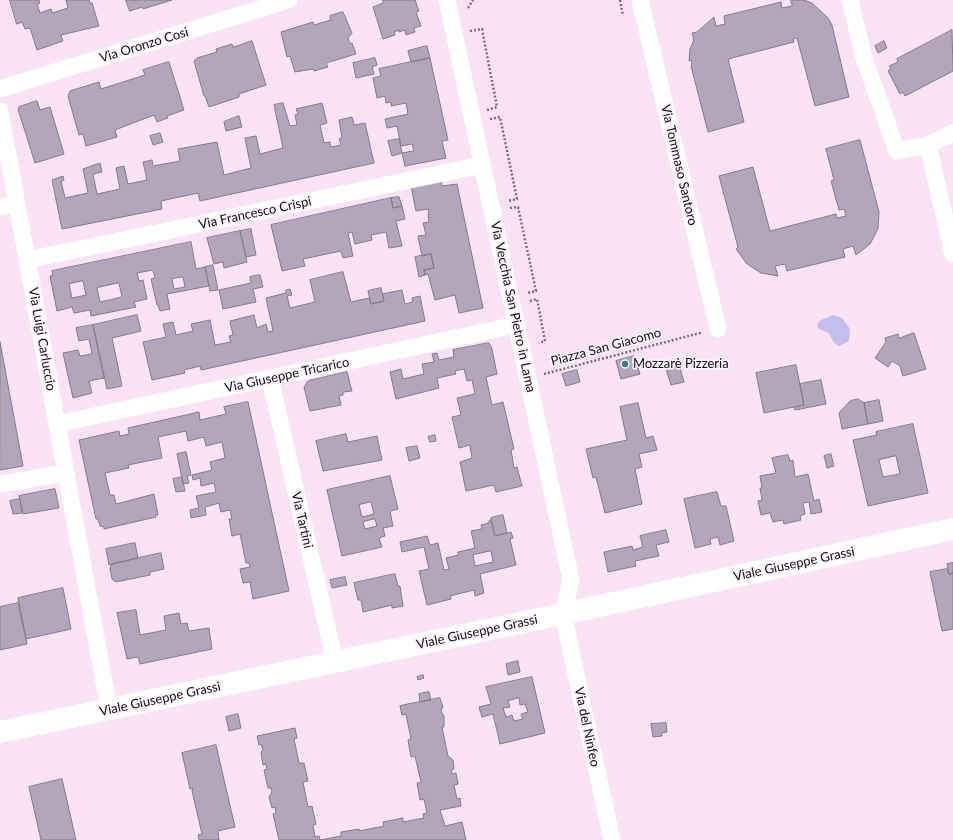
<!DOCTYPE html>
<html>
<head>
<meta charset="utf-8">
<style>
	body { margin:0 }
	canvas { display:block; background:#f9e3f4 }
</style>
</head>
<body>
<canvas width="953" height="840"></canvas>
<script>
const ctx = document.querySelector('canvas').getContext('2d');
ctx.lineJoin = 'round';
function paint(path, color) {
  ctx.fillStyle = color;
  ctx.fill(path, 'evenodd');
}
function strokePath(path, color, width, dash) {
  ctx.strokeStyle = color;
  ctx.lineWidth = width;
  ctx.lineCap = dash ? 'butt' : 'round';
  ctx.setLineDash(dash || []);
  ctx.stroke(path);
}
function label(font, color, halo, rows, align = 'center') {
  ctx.font = font + ' Lato,sans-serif';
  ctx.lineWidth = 3.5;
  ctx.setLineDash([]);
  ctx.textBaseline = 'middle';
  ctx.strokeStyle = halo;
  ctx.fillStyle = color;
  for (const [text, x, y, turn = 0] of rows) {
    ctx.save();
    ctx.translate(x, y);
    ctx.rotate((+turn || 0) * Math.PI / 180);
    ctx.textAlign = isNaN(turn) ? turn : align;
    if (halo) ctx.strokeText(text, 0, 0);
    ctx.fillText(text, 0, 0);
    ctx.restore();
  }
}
paint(new Path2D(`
	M833,315L842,318L850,329L849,341L839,346C832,343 833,338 828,333C824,330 820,331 817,326L819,321Z`), '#c2beee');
const building = new Path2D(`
	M10,0H39L40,3L37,4L40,13L51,9L52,13L68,8L66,0H89L90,3H92L99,26L61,35L63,41L37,50L30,28L25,29L22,22L17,24Z
	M126,0H172L143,9L142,7L130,11Z
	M383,0H415L419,11L416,12L421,26L414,28L415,32L406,35L405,30L399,32V30L394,32L395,35L383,39L373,7L383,3Z
	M791,0H804L812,3L828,18L832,25L849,97L815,106L797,38L793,39L794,42L728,59L744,122L708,132L691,66L692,64L691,60L689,61L690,49L694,40L692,33L697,32L714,17L716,26L725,24L724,16L781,2L782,8L792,6Z
	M343,12L352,33L348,38L350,44L352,43L356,54L326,63L328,67L314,71L313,69L295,72L290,56L287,57L281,32L313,22L314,25L331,20L330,16Z
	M952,30L953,71L905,96L903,92L900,94L888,71L891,69L889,66L898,62L897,59Z
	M252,41L266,85L239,94V97L209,107L205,96H204L194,61L197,58L217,52L216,49L232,44L233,47Z
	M884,41L887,48L878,53L875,46Z
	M427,46L430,58L411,62L408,51Z
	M375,58L377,65L372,67L374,74L356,78L353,63Z
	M430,58L448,140L442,141L446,158L405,166L402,153L414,151L412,144L401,146L397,126L387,128L385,119L408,114L406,103L391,106V102L386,103L385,96L377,98L373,78L381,76L379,69Z
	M169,62L184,110L167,116L168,118L157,122L154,115L115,130L117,137L86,146L83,134L79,135L68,96L70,91L99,82L101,89L145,75L143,70Z
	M37,101L40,110L50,107L64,154L35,163L18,109L19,107Z
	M283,103L290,126L297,125L295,115L298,114L296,109L322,103L327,123L320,125L324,143L330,142L331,147L341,145L339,139L342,138L339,120L352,117L354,125L365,123L374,163L200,201L198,193L161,201L162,209L62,229L52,180L63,176L64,180L61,181L65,198L88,193L83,169L100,163L102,172L93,174L97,194L120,189L116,168L124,166L128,184L147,180L143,162L152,160L153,166L180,161L178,149L217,142L224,175L251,168L245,138L256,136L260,154L283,148L274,105Z
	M239,116L242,127L226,131L224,122Z
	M160,133L163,142L153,145L150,136Z
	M399,139L402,153L392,156L388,141Z
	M860,140L879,212L878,229L870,244L856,255L853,246L843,249L845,257L787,271L785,264L775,266L778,276L761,273L747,264L736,249L738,247L719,176L753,167L770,231L836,214L837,218L846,216L844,209L839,210L831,181L834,180L826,149Z
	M441,180L442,186L457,184L483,308L459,313L455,295L435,300L428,274L425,275L424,270L434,268L431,254L422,256L418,236L426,235L423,223L429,222L428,214H429L428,209L416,211L411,186Z
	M399,197L402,206L393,208L391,198Z
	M391,198L393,208L402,206L405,219L396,221L402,246L389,248L386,232L371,235L372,240L355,244L352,232L348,233L353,256L343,258L341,251L303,259L305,266L282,271L271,225Z
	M251,229L256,255L246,257L240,231Z
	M240,231L247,262L224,268L223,262L214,264L207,238Z
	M191,242L196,269L205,267L209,286L167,294L170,309L160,311L158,305H157L151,279L155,278L153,270L137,273L139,281L143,280L147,299L134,302L136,307L91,316L90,310L74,313L72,307L57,311L50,276H53L52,271ZM183,277L185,287L174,289L172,279ZM83,281L86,295L72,298L69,284ZM119,283L122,297L100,302L97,288Z
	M431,254L434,268L424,270L425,275L419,277L415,257Z
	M213,265L218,290L210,291L205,267Z
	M343,272L351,302L369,298L371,304L384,301L382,294L402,290L405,304L413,302L412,298L420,296L425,321L201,370L200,366L184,370L185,373L152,380L143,342L166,337L163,324L173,322L176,335L193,331L191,324L210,320L215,345L231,342L229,336L233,335L230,321L254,315L257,328L266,324L268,332L273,331L266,298L286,293V290L290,289L292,295L287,296L290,308L315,302L310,280Z
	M260,275L263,287L253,289L256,302L223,309L219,290L251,283L250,277Z
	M381,288L384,301L371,304L368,291Z
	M137,315L141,331L112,338L122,386L107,389L93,325Z
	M93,325L104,378L89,381L92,393L73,398L63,353L78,350L80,356L92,354L89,339L79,341L76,328Z
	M914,333L926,369L903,376L900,366L892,361L888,367L875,358L886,342L885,338L898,334L899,338Z
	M0,342L23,466L0,470Z
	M489,343L492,349L497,374L486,377L492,405L503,402L514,449L511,450L514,468L517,467L522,486L496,492L494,485L466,491L460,462L472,458L470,445L459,448L452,417L461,415L457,398L475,394L472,380L467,381L464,369L455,371L456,374L437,378L439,388L396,399L390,372L401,369L403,379L424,374L422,364L434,362L432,354L437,353L439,360L454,357L453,350Z
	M634,356L640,374L621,379L616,361Z
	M679,365L684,382L671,385L666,369Z
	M796,365L804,405L764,413L756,373Z
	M577,370L580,382L566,386L562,374Z
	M347,372L352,391L343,392V395L339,396L341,405L310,411L304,387L308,381Z
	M821,380L826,404L795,410L794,407L804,405L800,384Z
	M858,399L864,403L868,424L842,429L839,413L850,401Z
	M879,400L883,421L868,424L864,403Z
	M248,402L289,591L253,599L250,582L243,583L240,569L250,567L249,563H246L240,534L232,536L229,519H232L230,510L221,512L219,503L205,507L206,515L191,518L190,510L199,508L196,496L216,492L214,483L201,486L200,478L193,480L192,475L212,470L210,462L225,458L222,442L206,446L204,437L188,441L186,431L158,437L162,458L128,465L129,468L105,473L110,495H114L116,504L154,494L158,515H155L156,517L104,529V527L100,526L98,519H96L79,440L119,431L120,436L129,434L128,428L199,412L200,420L226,414L224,407Z
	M638,403L646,438L653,436L657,450L639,454L642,467L635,469L642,504L605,513L596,477L593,478L586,449L627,440L620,407Z
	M913,424L928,493L868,506L853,440L877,435L876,432ZM896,456L900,474L883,477L879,460Z
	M346,434L348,442L377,436L382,460L323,471L316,441Z
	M435,435L436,441L430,442L428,437Z
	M417,446L420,458L409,461L406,448Z
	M186,452L191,475L187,476L189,483L183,484L177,454Z
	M831,454L834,466L827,468L824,456Z
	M788,455L790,461L793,460L795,477L808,474L814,501L819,499L822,512L811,514L809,502L803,503L805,514L800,516L801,520L784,524L783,520L773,522L770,513L761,515L758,501L762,500L760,488H762L760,476L776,473L772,458Z
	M390,476L398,509L390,511L393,526L383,528L385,536L379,538L382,547L342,556L327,490ZM371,502L374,514L362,517L359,505ZM375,519L377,526L365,529L363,522Z
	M182,477L185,491L176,492L173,479Z
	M55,489L59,508L23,514L19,496Z
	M717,492L721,506H726L734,541L720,545L718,537L710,539L711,544L695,548L684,499Z
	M20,499L22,513L13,514L10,501Z
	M503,515L507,533L495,536L491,518Z
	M491,520L495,536L511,532L513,538L510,539L516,565L480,574L484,593L475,596L474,590L450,596L451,599L427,605L419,571L429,569L424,547L402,552L400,542L427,536L430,545L438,543L444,570L449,569L446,558L459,555L458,552L475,548L471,531L482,529L481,525L489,523V521ZM491,551L493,562L475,566L473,555Z
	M666,530L669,542L656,545L659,556L635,561L636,566L608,572L604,552L632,546L633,550L643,547L640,536Z
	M135,543L138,558L109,565L106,549Z
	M161,553L164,569L150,572V575L116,582L112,579L110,568L112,564Z
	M953,563V573L949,574L947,564Z
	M947,569L949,574L953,573V629L942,631L930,572Z
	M395,574L398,586H400L403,606L392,608V605L363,612L361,600H358L354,583Z
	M345,577L347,585L332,588L330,580Z
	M63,588L71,629L26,639L18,598Z
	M18,603L27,644L0,650V607Z
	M136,610L140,635L166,630L164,616L179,613L181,624L187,623L189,631L209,628L212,649L140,664L138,657L127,659L117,613Z
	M518,661L520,672L508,675L506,664Z
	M423,675L424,678L418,680L417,677Z
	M532,677L545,733L500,744L493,714L482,717L479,707L491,704L486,687ZM519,698L520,705L525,704L528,712L521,714L523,719L514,721L512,715L506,717L503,708L510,707L508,701Z
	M429,692L431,700L420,702L419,694Z
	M440,698L443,708L441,709L442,713L444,716V727H442L448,756L453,760L454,769L451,770L452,774L456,773L458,784L454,785L457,799L460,798L461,806L440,810L445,826L462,822L466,840H279L273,814L276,813L275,807L272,808L269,797L272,792L271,788H268L264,770L267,769L266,764L263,765L261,752L263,750L261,744L259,745L257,736L295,728L297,738L294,739L299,763H304L308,781L303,782L308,807L312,806L316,824L313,825L315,837L319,836L320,840L341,836V832L359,829V831L384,826L383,822L403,818V822L424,818L423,814L427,813L424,799L420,800L417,783L421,782L415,756L411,757L408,740L411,739L406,714L402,715L400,706Z
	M238,714L241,728L229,731L226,717Z
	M666,723L667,732L661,733L662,736L653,737L651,724Z
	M216,745L235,827L218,831L219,840H199L198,835L202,834L192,791L193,788L190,789L182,753Z
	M62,779L76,840H41L29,787Z`);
paint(building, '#b3a6bc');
strokePath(building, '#857a8e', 1);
strokePath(new Path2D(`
	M620,0L623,16
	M468,8L473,0
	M470,31L482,29L497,107L487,110
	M490,119L500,117L517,199L508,201
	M510,208L518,207L536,291L527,293
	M530,301L537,299L545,341L539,343
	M544,374L700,333V331`), '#7d6f79', 2.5, [2, 2]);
strokePath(new Path2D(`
	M447,0L571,580L563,614L612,840
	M640,0L718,329
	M850,0L864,58L897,151L928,145L953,133
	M0,89L289,0
	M0,111L109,709
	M928,145L953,254
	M0,207L17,204
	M27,260L482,165
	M270,378L335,662
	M57,424L516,325
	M0,484L66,473`), '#fff', 17);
strokePath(new Path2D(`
	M0,732L563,614L953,529`), '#fff', 22);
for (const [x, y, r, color] of [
	[625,364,4,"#3b7a8f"]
]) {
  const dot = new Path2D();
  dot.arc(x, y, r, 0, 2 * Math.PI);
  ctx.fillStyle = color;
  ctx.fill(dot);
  strokePath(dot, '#fef5fc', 1.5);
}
label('13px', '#130c11', '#fef5fc', [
	["Via Oronzo Cosi",144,45,-17],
	["Via Tommaso Santoro",679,165,77],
	["Via Francesco Crispi",255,213,-12],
	["Via Vecchia San Pietro in Lama",513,307,78],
	["Via Luigi Carluccio",42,339,80],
	["Piazza San Giacomo",606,347,-15],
	["Via Giuseppe Tricarico",287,375,-12],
	["Via Tartini",302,520,77],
	["Viale Giuseppe Grassi",794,564,-12],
	["Viale Giuseppe Grassi",477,632,-12],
	["Viale Giuseppe Grassi",160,699,-12],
	["Via del Ninfeo",587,727,78]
]);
label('13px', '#130c11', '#fef5fc', [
	["Mozzarè Pizzeria",633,364]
], 'left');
</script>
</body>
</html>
